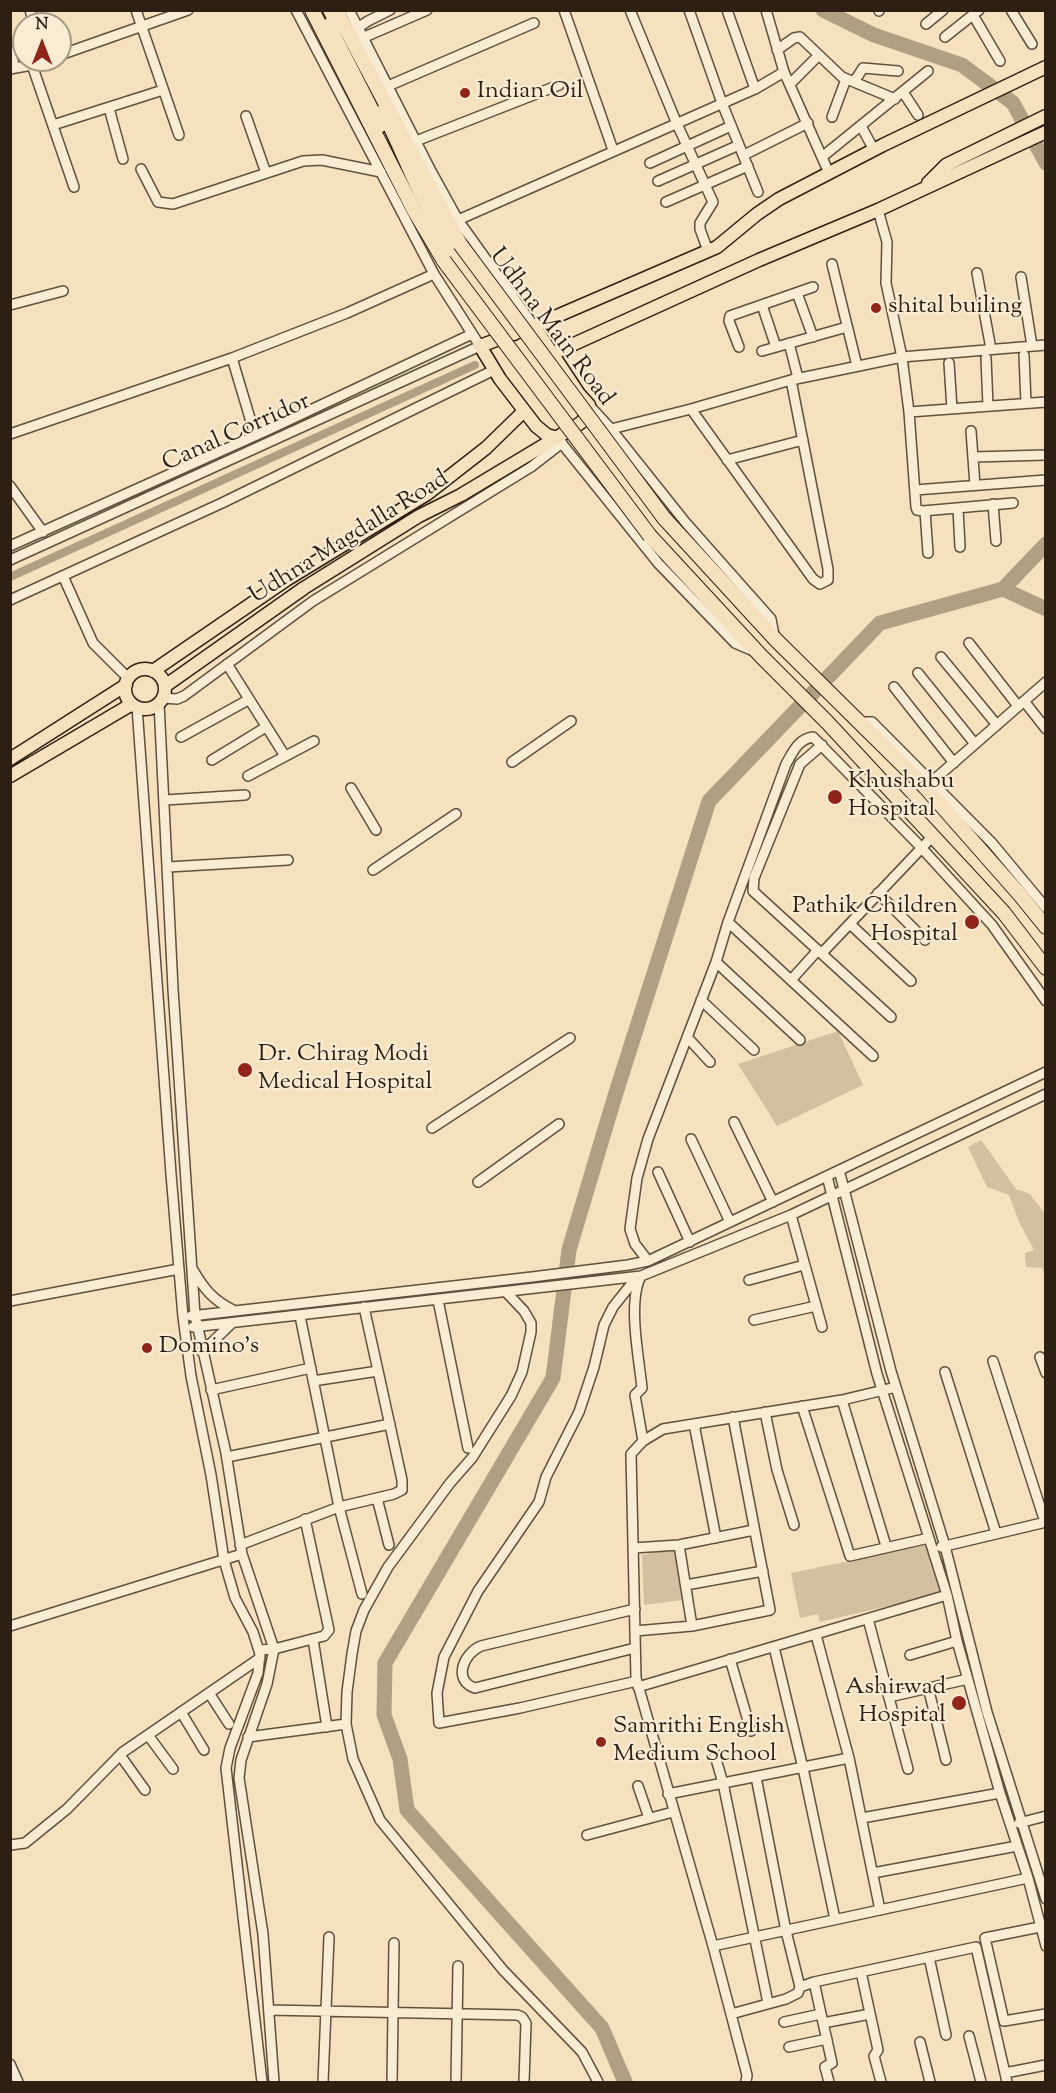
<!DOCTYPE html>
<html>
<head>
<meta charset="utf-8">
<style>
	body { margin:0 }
	#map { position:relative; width:1056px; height:2093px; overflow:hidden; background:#f5e1be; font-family:"Sorts Mill Goudy",serif }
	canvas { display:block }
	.frame { position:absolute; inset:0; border:12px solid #2e1f13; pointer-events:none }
	.north { position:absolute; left:12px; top:12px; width:60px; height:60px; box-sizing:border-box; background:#f8ecd5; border:2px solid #a79a87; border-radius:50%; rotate:0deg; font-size:16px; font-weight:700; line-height:24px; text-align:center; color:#2e1f13 }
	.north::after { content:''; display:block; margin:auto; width:21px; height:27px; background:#8f2418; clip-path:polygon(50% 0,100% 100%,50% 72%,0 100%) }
</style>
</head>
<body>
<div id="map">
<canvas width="1056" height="2093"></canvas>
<div class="frame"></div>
<div class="north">N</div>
</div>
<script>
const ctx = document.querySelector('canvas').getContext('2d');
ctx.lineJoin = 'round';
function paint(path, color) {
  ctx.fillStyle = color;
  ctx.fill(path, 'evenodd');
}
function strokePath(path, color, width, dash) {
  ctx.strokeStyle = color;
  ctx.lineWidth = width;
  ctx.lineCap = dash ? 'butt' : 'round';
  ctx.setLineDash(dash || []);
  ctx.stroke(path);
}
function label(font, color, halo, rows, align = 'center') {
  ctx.font = font + ' "Sorts Mill Goudy",serif';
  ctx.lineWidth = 4.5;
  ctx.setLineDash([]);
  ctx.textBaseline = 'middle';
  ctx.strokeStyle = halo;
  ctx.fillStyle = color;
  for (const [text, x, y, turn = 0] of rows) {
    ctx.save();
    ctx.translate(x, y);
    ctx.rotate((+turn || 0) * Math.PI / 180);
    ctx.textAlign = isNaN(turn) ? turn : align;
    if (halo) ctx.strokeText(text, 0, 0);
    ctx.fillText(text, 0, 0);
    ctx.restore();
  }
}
paint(new Path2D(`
	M838,1031L863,1085L777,1126L738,1064Z
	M981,1140L1016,1189L1030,1194L1045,1214V1275L1042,1268L1026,1267L1025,1253L1034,1250L1019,1222L1009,1195L987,1187L968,1147Z
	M926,1545L943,1593L820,1622L818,1614L800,1618L791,1573Z
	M674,1548L682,1600L644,1605L642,1555Z`), '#d3c0a1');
strokePath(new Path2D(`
	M10,577L475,365`), '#b19f84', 8);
strokePath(new Path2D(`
	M823,10L874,35L962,65L1013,103L1046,163
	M1003,589L1046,544
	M625,2082L602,2028L407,1810L400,1759L384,1715L385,1663L553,1378L569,1250L614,1099L709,801L880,623L1003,589L1046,609`), '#b19f84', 15);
const minor = new Path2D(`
	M30,10L34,24
	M136,10L179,135
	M349,10L431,171L458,220L534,326
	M564,10L613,150
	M630,10L677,124L713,202L700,223V229L708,251
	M689,10L722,103L758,192
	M727,10L755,89
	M766,10L784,72L829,173
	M1011,10L1032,44
	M879,11V10
	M973,15L1000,61
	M926,24L943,10
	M356,29L368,21L390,10
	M945,37L979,10
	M360,39L427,10
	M777,50L794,38L800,37L842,77L895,99
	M10,51L15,68
	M60,55L188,10
	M32,65L74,187
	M10,69L32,65L47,60
	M854,82L863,68L898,71
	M790,84L818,56
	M388,86L534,23
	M903,92L918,115
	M109,108L123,159
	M246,116L266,173
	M832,117L846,79
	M53,125L163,90
	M861,126L874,150
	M416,141L559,85
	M744,155L808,123
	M822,157L928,71
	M650,163L731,126
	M141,169L158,202L173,204L303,161L322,160L381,172
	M658,181L739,145
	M666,202L748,166
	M878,210L887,242L886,283L902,357L909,412L916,507L917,510L923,511L1013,503
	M458,220L755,89L784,72
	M832,264L857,366
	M977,273L991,349
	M1021,277L1032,346
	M797,293L813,337
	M10,305L63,291
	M762,305L776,347
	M789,343L798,378
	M739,347L729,321L730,316L813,287
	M762,351L847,327
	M1024,355L1026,403
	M232,358L255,435
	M986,358L988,406
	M949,363L952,409
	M589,405L611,429L686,523L771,619L774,635
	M691,409L813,579L820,584L828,580V569L791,380
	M909,412L1046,402
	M611,429L691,409L791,380L902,357L1046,345
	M971,431L975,485
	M10,434L232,358L347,313L434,274
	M559,440L658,563L735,643L756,652
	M973,457L1046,455
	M727,460L803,440
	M10,486L43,532
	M915,490L1046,480
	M993,504L996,541
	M958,508L960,547
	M925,511L928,553
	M10,546L268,430L472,334
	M10,560L480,346L434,274L296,10
	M63,576L93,643L129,679
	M10,600L222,503L494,370
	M969,643L1018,706
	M941,657L997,725
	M227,664L285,756
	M918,673L975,744
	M894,687L954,763
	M163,698L177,699L184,696L313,601L531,467L562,443
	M1024,701L1046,729
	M159,703L173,989L195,1315L226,1453L242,1554L274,1649L267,1684L241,1760L239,1778L263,1934L274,2082
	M137,707L171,1174L183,1317L191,1376L211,1475L224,1560L235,1598L253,1632L260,1654L258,1673L230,1748L226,1768L262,2082
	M861,722H872L992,843L1046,908
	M181,737L248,700
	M822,745L800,764L754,878L753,891L891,1017
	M212,760L266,727
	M512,762L571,721
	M248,776L314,741
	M928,785L1046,682
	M351,788L376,830
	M165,800L245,795
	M168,867L288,860
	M373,870L456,814
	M878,893L925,940
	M728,922L873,1056
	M850,924L911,981
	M822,953L933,836
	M716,962L800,1040
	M791,980L818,950
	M701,1000L754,1050
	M687,1037L710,1062
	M734,1122L773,1202
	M432,1128L570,1038
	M691,1139L730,1222
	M839,1170L891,1371L945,1546L987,1712L1046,1899
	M658,1172L690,1242
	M827,1176L877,1374L947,1595L957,1641L1000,1793L1028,1878L1046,1946
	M478,1182L559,1124
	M791,1215L822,1327
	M648,1261L635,1244L630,1229L637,1178L648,1139L716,962L728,922L786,764C793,752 798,739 813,737L818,742L917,843L992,925L1046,1001
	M193,1270C204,1289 213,1300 233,1310
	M637,1277L613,1307L604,1325L594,1367L579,1412L546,1477L539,1502L478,1591L444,1657L437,1693L439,1723L520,1708L637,1681
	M640,1278C628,1305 639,1358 642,1388L635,1395L643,1441
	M749,1280L804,1265
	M506,1292L524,1311L531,1323V1332L522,1372L511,1396L472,1458L450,1483L388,1567L364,1610L356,1631L352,1654L347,1692L346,1724L353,1759L380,1820L503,1970L582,2052L598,2082
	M438,1300L468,1448
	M10,1301L179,1269
	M191,1316L532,1277L628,1265L648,1261L1046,1072
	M300,1316L339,1507L362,1594
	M754,1320L816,1306
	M193,1327L641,1276L791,1215L1046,1094
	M202,1352L232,1323
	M1040,1357L1046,1373
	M993,1361L1045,1522
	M945,1372L996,1533
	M313,1381L378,1371
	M211,1390L311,1368
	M842,1400L886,1546
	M802,1406L850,1556L929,1538
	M765,1412L777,1470L794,1525
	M694,1424L716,1538
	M227,1457L390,1424
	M377,1498L389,1545
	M240,1545L339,1507L394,1494L402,1490V1480L364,1307
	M679,1545L692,1626
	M941,1547L1046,1522
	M633,1548L679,1545L754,1530
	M686,1585L763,1571
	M635,1609L481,1646C464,1653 452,1680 475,1688L635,1648
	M868,1619L908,1769
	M10,1626L242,1554
	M635,1631L692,1626L770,1610L733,1417
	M816,1635L849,1758L880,1910
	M313,1639L327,1727
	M774,1647L803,1768L835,1919
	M259,1650L274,1649L324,1636L329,1630L305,1519
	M910,1655L957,1641
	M730,1659L751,1731
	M638,1687L947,1595
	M928,1687L946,1760
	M209,1693L229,1724
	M889,1697L968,1679
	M181,1712L204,1750
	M148,1735L173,1769
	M248,1737L346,1724
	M713,1749L723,1783L768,2003
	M120,1755L145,1790
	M756,1777L786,1931L800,1987
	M638,1786L649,1818
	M668,1794L849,1758
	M862,1818L1000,1793
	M1019,1823L1046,1816
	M587,1835L673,1812
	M10,1845L25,1843L67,1809L123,1752L260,1658
	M873,1873L1017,1846
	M1040,1927L985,1938L1004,2021L1046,2014
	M713,1946L1028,1878
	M929,1957L946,2035
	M861,1972L878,2050L874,2056L881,2082
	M814,1982L832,2063L825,2067L829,2082
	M269,2010L517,2015L522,2017L526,2023L524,2082
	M731,2014L786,1999L798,1993L800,1987L814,1982L976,1947L1007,2082
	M784,2022L821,2014
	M823,2023L870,2014
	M969,2036L981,2082
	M920,2042L930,2082
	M789,2047L827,2039
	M10,2064L18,2082
	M1005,2073L1046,2065
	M323,2082L329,1937
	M392,2082L394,1943
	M456,2082L458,1966
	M746,2082L747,2075L713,1946L636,1678L631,1454L643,1441L663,1429L842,1400L896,1387`);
const major = new Path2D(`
	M329,10L339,29
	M329,24L381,126
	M382,111C403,153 418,196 443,236C463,270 490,302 514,334
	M928,183L946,165L1046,116
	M534,326L717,247L757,214L779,199L883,145L1046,67
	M552,354L759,260L878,210L1046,132
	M125 689a20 20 0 1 1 40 0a20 20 0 1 1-40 0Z
	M153,671L286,580L427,494L486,448L524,411
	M165,686L304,588L419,516L461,495L576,426L583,421L589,405L579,394L534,326L480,346L500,379L536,426L547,435L557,438
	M10,759L126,685
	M10,776L132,704`);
const highway = new Path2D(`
	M312,10L415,212L444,261
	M336,10L460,244
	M664,518L776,640L925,787L1021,896L1046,927
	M650,536L761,656L827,722L1004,913L1046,968`);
strokePath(minor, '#60503e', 12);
strokePath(major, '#2e1f13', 15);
strokePath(highway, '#2e1f13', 16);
strokePath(minor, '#f8ecd5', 9);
strokePath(major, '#f5e1be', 12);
strokePath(highway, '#f5e1be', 14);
const highwayBridge = new Path2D(`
	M460,244L664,518
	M444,261L650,536`);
strokePath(highwayBridge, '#2e1f13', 16, []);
strokePath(highwayBridge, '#f5e1be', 14);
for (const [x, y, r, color] of [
	[465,93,6,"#8f2418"],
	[876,308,6,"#8f2418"],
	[835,797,8,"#8f2418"],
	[972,922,8,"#8f2418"],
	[245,1070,8,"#8f2418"],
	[147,1348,6,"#8f2418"],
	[959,1703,8,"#8f2418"],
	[601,1742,6,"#8f2418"]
]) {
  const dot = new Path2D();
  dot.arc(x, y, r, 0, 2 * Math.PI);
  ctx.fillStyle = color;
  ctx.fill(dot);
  strokePath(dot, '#f8ecd5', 2);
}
label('24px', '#2e1f13', '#f8ecd5', [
	["Indian Oil",477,93],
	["shital builing",888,308],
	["Khushabu",848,783],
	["Hospital",848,811],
	["Pathik Children",958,908,"right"],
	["Hospital",958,936,"right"],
	["Dr. Chirag Modi",258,1056],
	["Medical Hospital",258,1084],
	["Domino's",159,1348],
	["Ashirwad",946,1689,"right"],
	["Hospital",946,1717,"right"],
	["Samrithi English",613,1728],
	["Medium School",613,1756]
], 'left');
label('24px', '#2e1f13', '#f8ecd5', [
	["Udhna Main Road",550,328,53],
	["Canal Corridor",237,434,-24],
	["Udhna Magdalla Road",350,539,-32]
]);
</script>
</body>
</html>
